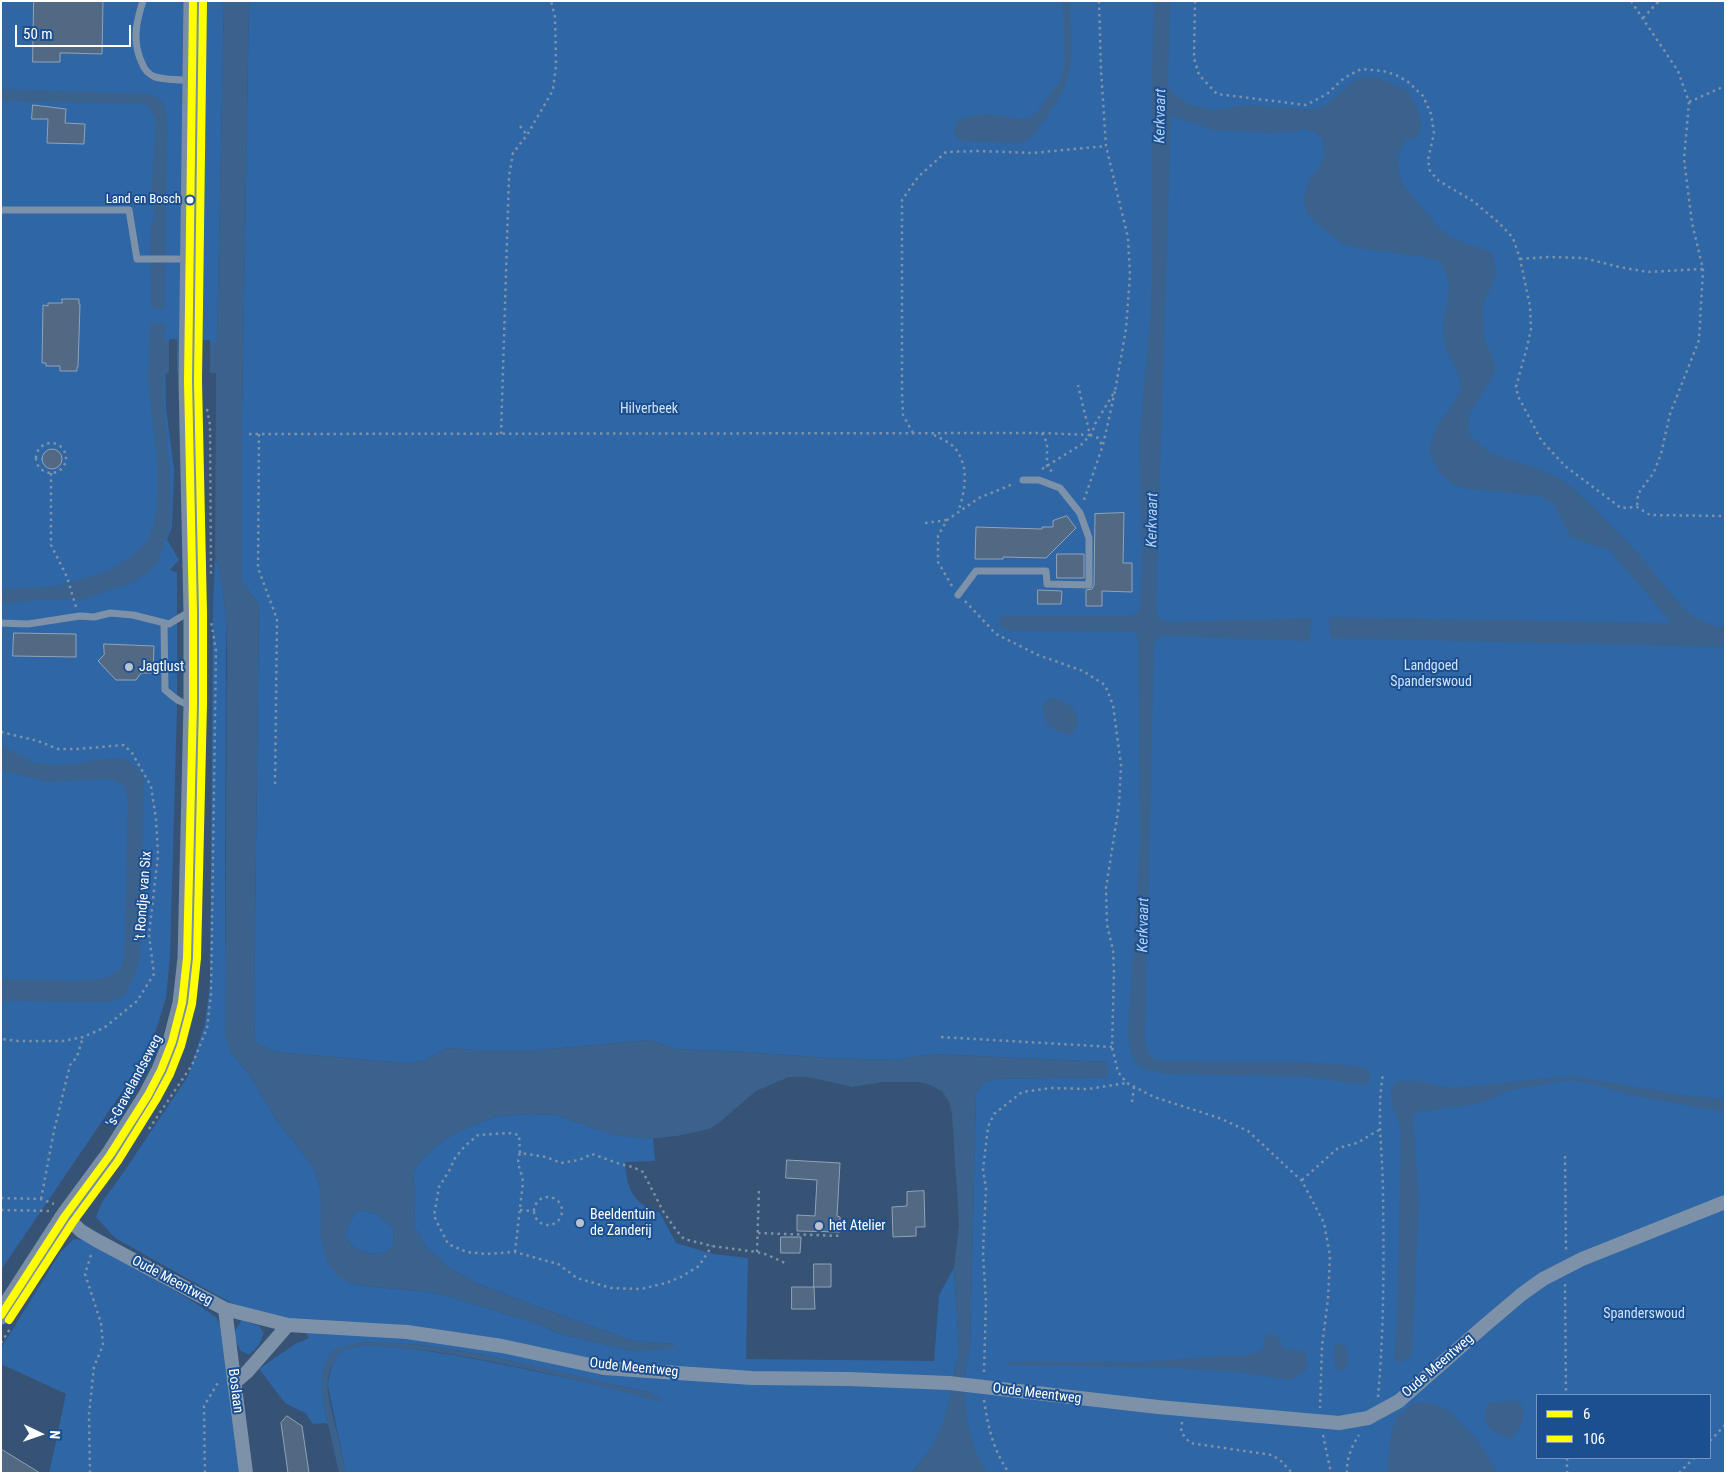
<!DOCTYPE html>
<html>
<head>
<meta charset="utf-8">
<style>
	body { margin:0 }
	#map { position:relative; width:1726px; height:1474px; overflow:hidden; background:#365274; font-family:"Roboto Condensed",sans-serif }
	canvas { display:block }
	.frame { position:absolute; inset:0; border:2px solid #fff; pointer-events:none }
	.legend { position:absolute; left:1536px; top:1394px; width:175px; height:65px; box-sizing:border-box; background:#1b4f8f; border:1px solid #7695bc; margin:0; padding:6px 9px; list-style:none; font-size:15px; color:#fff }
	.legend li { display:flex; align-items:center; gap:10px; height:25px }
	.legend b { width:25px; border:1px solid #7695bc }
	.north { position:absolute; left:15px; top:1409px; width:50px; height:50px; -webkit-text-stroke:4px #1b4f8f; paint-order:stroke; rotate:93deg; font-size:14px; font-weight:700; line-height:20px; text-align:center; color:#fff }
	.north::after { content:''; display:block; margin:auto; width:18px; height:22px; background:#fff; clip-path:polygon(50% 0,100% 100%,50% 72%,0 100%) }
	.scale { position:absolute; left:15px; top:25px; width:116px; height:22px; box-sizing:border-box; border:2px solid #fff; border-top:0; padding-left:6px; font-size:15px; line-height:18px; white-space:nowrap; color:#fff; -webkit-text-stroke:4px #1b4f8f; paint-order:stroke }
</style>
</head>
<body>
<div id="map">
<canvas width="1726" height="1474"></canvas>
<div class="frame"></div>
<ul class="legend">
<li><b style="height:6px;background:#ff0"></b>6</li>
<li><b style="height:6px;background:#ff0"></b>106</li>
</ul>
<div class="north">N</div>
<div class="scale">50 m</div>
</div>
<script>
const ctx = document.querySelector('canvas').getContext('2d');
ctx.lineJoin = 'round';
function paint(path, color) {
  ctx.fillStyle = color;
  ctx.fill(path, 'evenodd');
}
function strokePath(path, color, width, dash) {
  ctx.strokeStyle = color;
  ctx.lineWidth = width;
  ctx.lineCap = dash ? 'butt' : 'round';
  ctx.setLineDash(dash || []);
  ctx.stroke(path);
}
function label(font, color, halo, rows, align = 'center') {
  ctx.font = font + ' "Roboto Condensed",sans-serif';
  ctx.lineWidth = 4;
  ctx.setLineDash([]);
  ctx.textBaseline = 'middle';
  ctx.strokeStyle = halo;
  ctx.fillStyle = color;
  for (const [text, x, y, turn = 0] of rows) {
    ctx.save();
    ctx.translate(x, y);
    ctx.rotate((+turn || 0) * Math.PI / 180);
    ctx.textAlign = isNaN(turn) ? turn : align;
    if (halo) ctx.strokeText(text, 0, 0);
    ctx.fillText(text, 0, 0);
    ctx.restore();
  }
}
paint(new Path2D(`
	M1,1H224L217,343L165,342L166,407L174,470L172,528L167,539L179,560L170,570L177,573V707L170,958L166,998L156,1030L147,1052L126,1086L1,1270Z
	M249,1H1725V1473H921L947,1424L951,1394L942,1428L930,1450L911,1473H346L328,1386C328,1376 335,1353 345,1349C366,1342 399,1347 420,1350C462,1356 503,1364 543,1373C582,1381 620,1389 658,1401L662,1398L648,1392L624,1387L480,1354L423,1345L363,1342L332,1351L323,1402L328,1424L324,1423L313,1424L305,1413L285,1403L259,1369L295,1344L309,1338L294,1320L284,1319L231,1303L115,1238L96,1217L102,1202L125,1170L188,1076L205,1024L210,984L213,606L215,557L221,574L226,615L225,937L230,1052L249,1074L276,1119L311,1164L316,1174L348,1282L364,1286L429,1292L448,1296L535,1323L561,1334L634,1351L675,1344L633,1341L544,1309L476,1283L448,1267L427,1248L414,1226L415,1194L413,1175L419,1162L445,1139L473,1125L498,1116L528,1114L556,1115L614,1135L653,1138L655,1161L625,1162C627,1189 633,1204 660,1213L676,1243L713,1254L748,1258L746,1359L934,1361L939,1295L954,1267L959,1352L953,1377L952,1390L965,1392L966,1381L964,1377L970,1348L976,1093L983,1083L995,1079L1107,1077L1108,1062L932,1054L895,1060L827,1058L746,1052L677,1049L650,1040L539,1050H475L448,1048L423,1061L406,1063L275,1052L255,1042L254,1010L259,604L242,582V413ZM1537,1395H1710V1458H1537Z
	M356,1212C375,1211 379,1214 393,1228C393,1233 394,1239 393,1244C386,1264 345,1250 346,1234C346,1227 353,1218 356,1212Z
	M73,1239L83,1240L186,1297L216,1317L222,1328L240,1473H49L66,1394L1,1364V1348L60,1253Z
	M242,1320L259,1326L264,1333L259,1345L249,1355L241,1351L232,1335Z`), '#2f66a5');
paint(new Path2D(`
	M224,1H249L242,413V582L259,604L254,1010L255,1042L275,1052L406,1063L423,1061L448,1048L475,1050H539L650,1040L677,1049L746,1052L827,1058L895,1060L931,1054L1108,1062V1077L995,1079L983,1083L976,1093L970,1348L964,1377H953L959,1352L954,1267L959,1225L952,1114L949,1102L942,1091L928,1084L917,1082H882L852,1087L818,1079L805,1077H789L756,1091L720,1122L709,1129L677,1136L648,1139L614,1135L556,1115L528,1114L498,1116L473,1125L445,1139L419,1162L413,1175L415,1194L414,1226L427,1248L448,1267L476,1283L544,1309L633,1341L676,1344L670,1349L634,1351L561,1334L535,1323L448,1296L429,1292L364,1286L348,1282L338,1276L328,1264L321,1241L320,1187L316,1174L311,1164L276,1119L249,1074L230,1052L225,1034L227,648C226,617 225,586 215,555L216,373H164V406L170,476L171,524L158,562L148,573L128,585L109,590L90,598L78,600H42L1,604V589L57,586L108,571L130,557L140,549L149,538L154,524L157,500V461L148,382L150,323H165V342L217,343ZM356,1212C375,1211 379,1214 393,1228C393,1233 394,1239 393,1244C386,1264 345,1250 346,1234C346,1227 353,1218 356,1212Z
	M1063,1H1069C1071,27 1075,67 1063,90C1056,105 1045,119 1036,133L1030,139L1020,143L961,141L953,134L957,121L971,116L989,114L1023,119H1027L1035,114L1060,81L1063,70L1065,62Z
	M1154,1H1170L1168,87L1178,97L1190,105L1211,110L1249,105L1313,110L1325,106L1359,77L1379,78L1408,91L1416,105L1421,120V129L1416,139H1407L1399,152L1398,169L1403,184L1438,227L1452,238L1490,252L1495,261L1496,276L1483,304L1484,338L1494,360L1495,369L1493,376L1470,413L1468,426L1470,436L1492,454L1531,466L1562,479L1589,503L1636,551L1679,603L1690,614L1702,621L1725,629V647L1330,638L1329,617L1672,623L1609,550L1570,537L1554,505L1540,496L1463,488L1454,485L1439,472L1429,452C1432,444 1433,434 1437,426C1443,416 1458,401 1460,390C1463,372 1446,356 1444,339C1439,306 1461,294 1439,261L1424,257L1364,249L1345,245L1318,225L1307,214L1304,202L1306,189L1310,179L1321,164L1324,155L1323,144L1321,137L1314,132L1305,129L1295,132L1268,133L1214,130L1171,116L1156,609L1159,618L1167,622L1312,618L1309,641L1164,636L1158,639L1154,645L1145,1036C1147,1050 1148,1059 1164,1061L1307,1062L1359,1066L1368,1070L1370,1076L1369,1083L1365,1085L1309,1077L1171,1074C1137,1071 1130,1065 1128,1030L1140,846L1138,637L1133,632L1006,631L999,625L1000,616H1129L1138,612L1140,608L1142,558L1139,441L1151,311L1152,271V72Z
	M1,89L150,94C165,101 165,103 167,119L165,309L151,308L150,231L155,215L151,197L156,118L146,104L1,101Z
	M1052,698C1071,699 1089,721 1069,735C1050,731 1042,723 1043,704L1048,699Z
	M1,745L35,763L64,765L112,758L126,759L133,764L144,777L140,956L137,971L124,996L110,1002L1,1001V979L77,981L106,978L120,970L124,958L125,929L128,798L124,786L112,779L46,782L1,770Z
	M1570,1076L1692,1096L1725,1099V1112L1630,1095L1597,1085L1571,1080L1511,1090L1483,1102L1469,1105L1418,1112L1413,1117L1419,1201L1412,1352L1409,1359L1401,1362L1394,1359L1397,1320L1401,1128C1395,1115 1390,1102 1391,1088L1399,1081H1417L1452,1088Z
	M1266,1334H1275L1281,1340L1282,1348L1306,1352L1307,1370L1289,1380L1244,1373L1174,1368L1009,1365V1361L1139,1362L1218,1356H1245L1263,1350Z
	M363,1342C451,1342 538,1367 624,1387L648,1392L662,1398L661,1401H658C616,1388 366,1326 341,1352C335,1358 329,1371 328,1379C326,1391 331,1405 333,1417C338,1435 342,1454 346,1473H339L323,1402L321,1382L322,1373L324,1365L332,1351L339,1347Z
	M1341,1343L1347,1348L1349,1359L1346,1368L1338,1371C1333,1364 1332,1352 1335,1344Z
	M951,1390L965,1392C966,1422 971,1448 988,1473H911C935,1447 945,1424 951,1390Z
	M1508,1401H1519C1528,1417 1521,1426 1511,1439L1493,1432L1484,1420L1488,1403Z
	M1413,1403C1420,1403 1431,1402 1437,1405C1459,1414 1488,1451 1497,1473H1387L1391,1433L1396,1418Z`), '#3b618d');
paint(new Path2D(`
	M169,339H177V375H169Z
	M180,339L210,340V375H180Z`), '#365274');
const building = new Path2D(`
	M34,1H103L102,54L66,53H60V62H33Z
	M33,105L66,109L65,123L85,124L84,144L47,143L48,119H32Z
	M62,299H79V304H80L78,367H77V371H60V366H46V363H42L43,305L48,306V303H62Z
	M42 459a10 10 0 1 1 20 0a10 10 0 1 1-20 0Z
	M1124,513L1123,563H1132V592L1102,591V606H1086V590L1092,589L1094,585L1095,514Z
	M1067,516L1076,528L1046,558L1003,557V559H975L976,527L1042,529V527H1053V521Z
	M1057,554H1084V578H1057Z
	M1038,590L1062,591L1061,604H1038Z
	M14,633L76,634V657L13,656Z
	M104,644L154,646L153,673H141L136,680H116L98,661L104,655Z
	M787,1160L840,1163L837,1216L840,1217V1232L797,1231V1215L815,1216L817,1180L786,1178Z
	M924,1191L925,1227H916V1236L893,1237L892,1207L907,1206V1192Z
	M781,1237H801L800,1253H781Z
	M814,1264H831V1287H814Z
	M792,1287H814L815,1309H792Z
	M287,1416L302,1426L309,1473H288L281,1423Z
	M1,1449L40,1473H1Z`);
paint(building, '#526984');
strokePath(building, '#92a2b6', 1);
strokePath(new Path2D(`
	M1099,1L1101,70L1106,146L1128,238L1130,275L1126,329L1115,391
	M1195,1L1194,58L1199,75L1217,94L1306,105L1327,94L1344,78L1361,69L1383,71L1396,75L1407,81L1423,96L1431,114L1434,133L1428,160L1430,171L1439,181L1473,201L1499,223L1513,238L1520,259L1530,306L1531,329L1527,347L1516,387L1518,396L1541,440L1565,466L1621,508L1637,507L1650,515L1725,516
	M1631,1L1678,71L1689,102L1684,159L1692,223L1703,269L1699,340L1670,414L1661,454L1654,472L1638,494L1637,507
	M1643,18L1659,1
	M1689,102L1725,86
	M520,126L527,135
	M1520,259L1548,257L1584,258L1619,267L1648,272L1703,269
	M207,409L210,425L211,576
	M913,433L903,415L902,393V200L918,177L946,152L979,151L1033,153L1106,146
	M1042,433L1047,443V466L1053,473
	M249,434L1042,433L1090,435L1078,385
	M259,434L258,568L277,619L275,786
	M501,434L509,176L513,153L527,135L553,90L556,65L555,17L551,1
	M934,435C942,439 952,443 957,451C969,468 965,491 959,509
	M1090,435L1098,438L1102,445
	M36 458a15 15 0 1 1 30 0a15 15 0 1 1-30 0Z
	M1042,469L1082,444L1092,433L1095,424L1115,391L1103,445L1084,500
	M51,473V545L67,577L76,607
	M925,523L947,520
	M952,586L938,562V536L947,520L979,498L1013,484
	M965,601L996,634L1038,655L1083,671L1105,685L1113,705L1121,765L1119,805L1106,888L1107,925L1113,950L1114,973L1112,1047L1118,1072L1127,1083L1154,1097L1219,1118L1248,1131L1302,1181L1324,1223L1330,1256L1328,1299L1322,1346L1320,1408
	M1,732L38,741L58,749H77L124,745L132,753L151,786L156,819L158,855L149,935L154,974L137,1001L104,1028L83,1037L63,1041H18L1,1039
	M941,1037L1112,1047
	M1132,1102L1134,1087
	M149,1129L192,1065L207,1028L211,994L216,651L211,621
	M520,1153L519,1135L508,1133L478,1135L465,1146L455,1158L449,1171L439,1187L434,1216L448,1244L467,1252L486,1254L515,1252L558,1264L577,1278L611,1288L641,1289L666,1283L681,1277L699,1266L712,1246
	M1565,1156L1566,1251
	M1302,1180L1338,1148L1357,1143L1379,1130
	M534 1211a14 14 0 1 1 28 0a14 14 0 1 1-28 0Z
	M1,1198L41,1199L54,1204
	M41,1199L54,1131L70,1065L77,1057L83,1037
	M1,1210L49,1211
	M520,1210L533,1211
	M758,1233L842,1236
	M515,1252L523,1182C522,1171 515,1164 520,1153L546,1157L561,1163L579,1160L592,1154L620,1164L633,1167L643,1172L663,1211L676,1230L684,1239L712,1246L757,1252L768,1255L785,1263
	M757,1252L759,1189
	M1565,1284L1566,1395
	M1,1343L10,1329
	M984,1372L986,1302L983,1253L986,1188L983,1170L988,1127L994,1114L1022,1092L1051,1088L1088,1089L1127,1083
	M1378,1397C1384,1330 1384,1262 1383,1195C1383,1154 1376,1115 1383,1074
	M984,1400C988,1427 993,1450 1009,1473
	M1182,1422L1181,1432L1190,1443L1272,1455L1281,1461L1292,1473
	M1323,1435L1331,1473
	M1710,1441L1725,1425
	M1567,1458V1473
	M90,1473L89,1414L94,1367L103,1345L101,1323L85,1274L92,1252
	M205,1473L204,1406L219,1381
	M1347,1473C1346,1460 1352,1445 1359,1435
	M1679,1473L1694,1458`), '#7d92a8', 2.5, [2.5, 4]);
strokePath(new Path2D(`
	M143,1C136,22 132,42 142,63C144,69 148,74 155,77C166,80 179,80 190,80
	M1,210H129L137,259H189
	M958,595L976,571H1046L1047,584L1089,585V538L1080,513L1060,488L1039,480H1023
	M1,623L28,624L80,616L94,617L110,613L133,615L169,624L184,615L191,614
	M164,623L165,690C173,696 181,705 191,704`), '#7d92a8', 7);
strokePath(new Path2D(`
	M65,1216L81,1231L96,1240L225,1309L288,1325L407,1332L502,1346L604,1368L752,1378L848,1379L949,1383L1158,1407L1339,1423L1368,1418L1399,1401L1483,1327L1522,1294L1543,1279L1582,1259L1725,1202
	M225,1309L246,1473
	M234,1383L247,1372L288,1325`), '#7d92a8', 14);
strokePath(new Path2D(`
	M1,1315L65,1216L110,1155L148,1095L161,1070L172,1042L182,1003L187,958L193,704V613L188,381L193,1`), '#798da4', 19);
strokePath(new Path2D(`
	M1,1315L65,1216L110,1155L148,1095L161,1070L172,1042L182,1003L187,958L193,704V613L188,381L193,1`), '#ff0', 8);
strokePath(new Path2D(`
	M9,1320L73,1222L118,1161L156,1100L170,1074L181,1046L192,1004L197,958L203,704V613L198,381L203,1`), '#ff0', 8);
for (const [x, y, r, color] of [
	[190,200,4.5,"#fff"],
	[129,667,5,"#b9c2ce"],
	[580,1223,5,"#b9c2ce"],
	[819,1226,5,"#b9c2ce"]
]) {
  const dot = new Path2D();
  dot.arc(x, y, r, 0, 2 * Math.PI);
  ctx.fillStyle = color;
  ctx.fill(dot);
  strokePath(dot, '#1b4f8f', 2);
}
label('13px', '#fff', '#1b4f8f', [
	["Land en Bosch",181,200]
], 'right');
label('14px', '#cfe3fa', '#1b4f8f', [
	["Hilverbeek",649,409],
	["Landgoed",1431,666],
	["Spanderswoud",1431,682],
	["Spanderswoud",1644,1314]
]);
label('14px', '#fff', '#1b4f8f', [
	["Jagtlust",139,667],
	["Beeldentuin",590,1215],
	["de Zanderij",590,1231],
	["het Atelier",829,1226]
], 'left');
label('14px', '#fff', '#1b4f8f', [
	["'t Rondje van Six",144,896,-86],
	["'s-Gravelandseweg",135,1081,-62],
	["Oude Meentweg",172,1281,28],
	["Oude Meentweg",1438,1366,-41],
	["Oude Meentweg",634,1368,6],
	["Boslaan",235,1391,83],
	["Oude Meentweg",1037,1394,7]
]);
label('italic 15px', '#b5d3f5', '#1b4f8f', [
	["Kerkvaart",1161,116,-89],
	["Kerkvaart",1153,520,-89],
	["Kerkvaart",1144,925,-89]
]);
</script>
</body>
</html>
